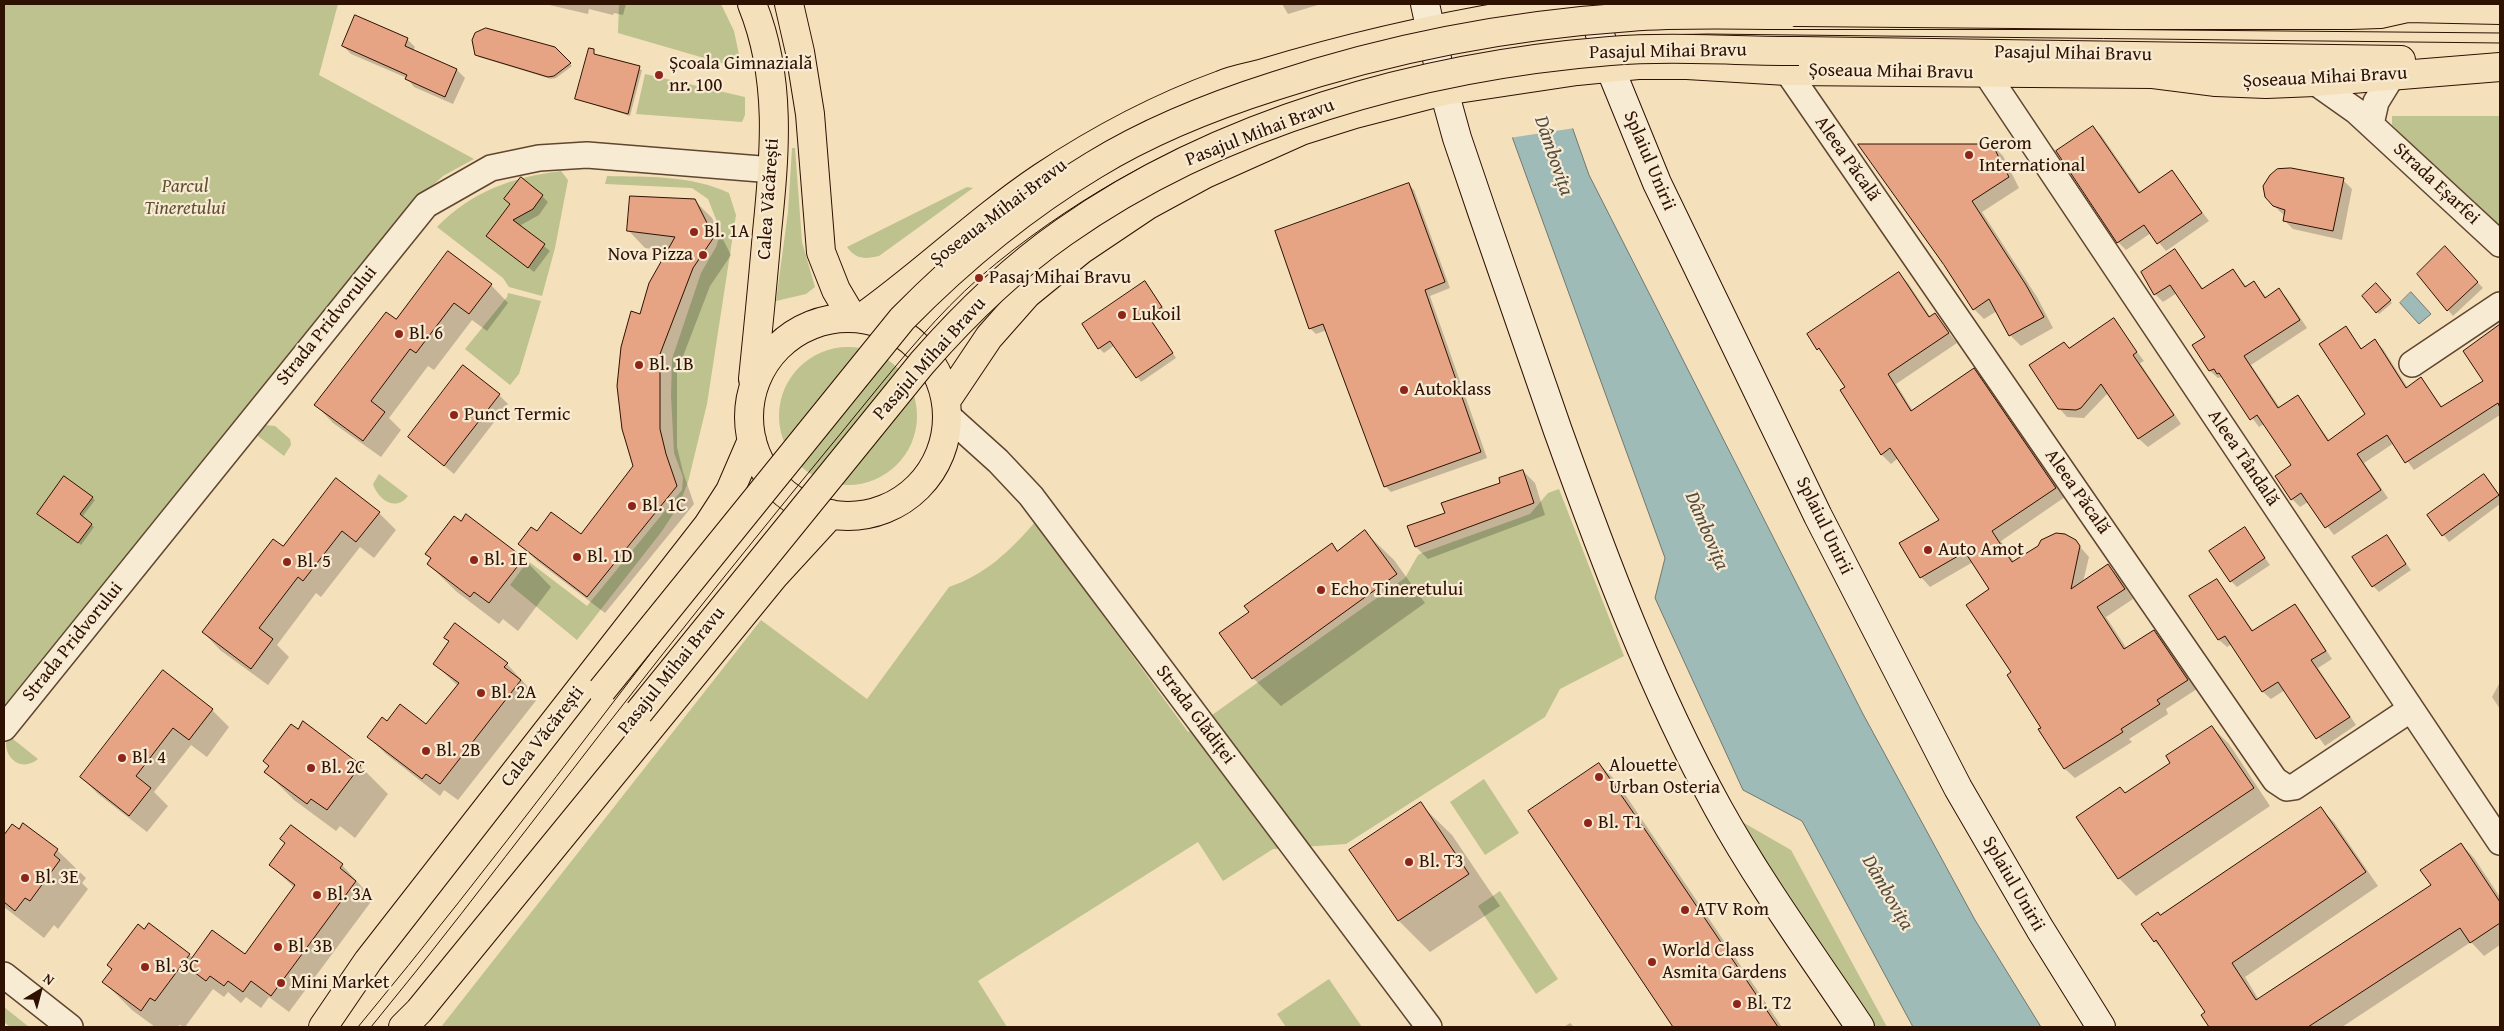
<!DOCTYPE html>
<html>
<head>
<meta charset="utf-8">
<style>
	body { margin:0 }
	#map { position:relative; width:2504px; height:1031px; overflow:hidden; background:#f5e0bc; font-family:"Gentium Book Plus",serif }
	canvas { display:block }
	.frame { position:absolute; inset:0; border:5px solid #2e1100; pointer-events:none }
	.north { position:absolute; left:15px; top:966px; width:50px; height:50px; -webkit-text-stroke:4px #f8ebd3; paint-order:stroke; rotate:37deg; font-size:14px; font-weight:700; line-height:20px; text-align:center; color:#2e1100 }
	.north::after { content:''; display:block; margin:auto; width:18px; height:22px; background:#2e1100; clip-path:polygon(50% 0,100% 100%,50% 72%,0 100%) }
</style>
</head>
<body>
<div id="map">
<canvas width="2504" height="1031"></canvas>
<div class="frame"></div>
<div class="north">N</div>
</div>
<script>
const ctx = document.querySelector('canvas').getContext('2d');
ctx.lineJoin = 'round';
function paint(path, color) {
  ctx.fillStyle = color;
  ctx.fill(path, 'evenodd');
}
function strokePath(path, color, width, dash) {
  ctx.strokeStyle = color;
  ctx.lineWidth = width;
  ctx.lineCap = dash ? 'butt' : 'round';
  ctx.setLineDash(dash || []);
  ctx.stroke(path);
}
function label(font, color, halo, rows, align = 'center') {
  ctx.font = font + ' "Gentium Book Plus",serif';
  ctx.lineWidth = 4.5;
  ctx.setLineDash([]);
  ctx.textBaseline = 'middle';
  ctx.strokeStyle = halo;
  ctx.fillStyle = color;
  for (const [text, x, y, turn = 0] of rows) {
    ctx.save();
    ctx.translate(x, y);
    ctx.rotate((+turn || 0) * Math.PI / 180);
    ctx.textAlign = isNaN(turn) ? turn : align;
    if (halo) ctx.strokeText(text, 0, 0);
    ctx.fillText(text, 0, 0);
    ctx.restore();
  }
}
paint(new Path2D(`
	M4,4H338L319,75L474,159L443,176L423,194L4,722Z
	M619,4H721L734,31L742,69L618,33Z
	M645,74L745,97V115L742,122L636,114Z
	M2392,116H2500V230L2392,125Z
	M792,148H795L802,242L815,287L806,294L776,301L788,212Z
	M561,171L568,180L555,248L542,296L509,287L503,278L437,227C472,191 513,177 561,171Z
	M607,176C648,177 691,175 729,193L736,215L707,404L688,482L679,505L662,531L577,640L510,585L528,561L587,606L682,490L683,477L674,453L671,396L672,359L701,273L716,247L721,232L708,199L692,188L605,184Z
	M967,187L973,188L879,256C866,259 856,260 847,247Z
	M508,293L541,301L519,374L510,385L465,349L507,297Z
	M779 416a69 69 0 1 1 138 0a69 69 0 1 1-138 0Z
	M265,425L275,426L290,439L291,445L284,456L254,433Z
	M379,474L408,496C396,512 378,500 373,484Z
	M1559,489L1624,656L1560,689L1545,717L1346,844L1273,849L1223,881L1198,842L978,981L1007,1027H441L761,620L867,699L949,587C985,575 1010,551 1035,522L1188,732L1405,578L1418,555L1422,553L1530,514L1548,493Z
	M8,735L38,759C20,774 0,755 8,735Z
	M1484,779L1519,833L1485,855L1450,802Z
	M1718,808L1791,850L1887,1027H1860Z
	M1500,891L1558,979L1536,994L1478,906Z
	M1329,979L1362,1027H1286L1277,1014Z
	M4,1007L29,1027H10L4,1022Z`), '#bdc28f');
const water = new Path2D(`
	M1563,101L1589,175L1863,714L1975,920L2041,1027H1913L1802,821L1743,790L1655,598L1665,558L1506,120Z
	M2411,292L2431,314L2419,324L2400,303Z`);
paint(water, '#9ebbb8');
strokePath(water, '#71776e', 1);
paint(new Path2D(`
	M1466,4H1538L1575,128L1509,138Z`), '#f5e0bc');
paint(new Path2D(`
	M545,4H626L623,15L614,13L613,15L589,9L588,14Z
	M1282,4H1321L1288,14Z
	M407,39L415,47L413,51L457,70L465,78L453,104L414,87L407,78L351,54L343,46Z
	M554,48L572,66L556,78L551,79L479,57L476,54Z
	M589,53L642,70L630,116L576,99Z
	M2093,127L2101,135L2141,193L2172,172L2209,221L2166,251L2151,233L2126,250L2118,242Z
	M1992,145L2003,156L2019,188L1982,212L2037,297L2053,328L2021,346L2010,335L1997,311L1984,319L1974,309L1946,264Z
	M2343,180L2352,189L2342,240L2293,229L2284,220L2285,216L2274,206Z
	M1408,184L1414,190L1450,288L1430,296L1487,458L1391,492L1385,486L1327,330L1316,334L1310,328Z
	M542,196L548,202L539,215L519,226L550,251L534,272L488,236Z
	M695,201L712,218L731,255L710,286L677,372V447L683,472L694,504L605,613L537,561L520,544L537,533L581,536L635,467L641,316L669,251L645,248L628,230Z
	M2175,251L2204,290L2233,271L2247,287L2254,282L2267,298L2279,290L2287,298L2307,328L2251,365L2280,408L2298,397L2330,441L2367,415L2346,328L2362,349L2375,341L2383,349L2408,388L2421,379L2443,408L2485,381L2465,351L2500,326V415L2414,470L2394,443L2364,463L2388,498L2334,535L2308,502L2300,507L2292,499L2293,465L2264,424L2259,427L2222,377L2218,378L2210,371L2194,346L2207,337L2177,293L2163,302L2155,294Z
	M449,253L491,285L508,303L487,331L472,320L434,370L428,366L389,418L401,430L381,457L333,423L316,405L396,321Z
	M2451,254L2483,288L2453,316L2448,310Z
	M1899,274L1908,283L1931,318L1935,315L1957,343L1896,384L1913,411L1974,369L1983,379L2065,497L2001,541L2014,562L2075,541L2089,557L2083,582L2108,565L2117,575L2133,599L2106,617L2127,649L2154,632L2164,641L2197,689L2166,709L2168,714L2129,739L2132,742L2075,778L2065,769L2040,730L2043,728L2013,672L1990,590L1973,562L1930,587L1921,577L1941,520L1898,458L1891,464L1882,455L1842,390L1847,387L1827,358L1818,349Z
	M1145,283L1166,312L1152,321L1176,358L1141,382L1115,345L1104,353L1099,348Z
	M2376,285L2392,303L2379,314L2363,296Z
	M2113,320L2144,361L2140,363L2181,424L2148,447L2139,439L2108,393L2084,418L2067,417L2059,408L2069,349Z
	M499,395L508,404L454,474L409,437Z
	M1523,471L1535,483L1545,515L1428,559L1416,547L1446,513Z
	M2484,476L2500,496V504L2449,542L2429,516Z
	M92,498L95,500L82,517L94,527L81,545L41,516Z
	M379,513L396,530L374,558L360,547L321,597L316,593L277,645L289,657L268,685L220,650L203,632L284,548Z
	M2244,529L2270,565L2237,587L2231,581Z
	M1365,532L1394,560L1425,603L1281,706L1253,678L1251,612L1332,545L1338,552Z
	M2386,536L2411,570L2379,592L2373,586Z
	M523,558L551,587L518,631L503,619L499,624L457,592L428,564Z
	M2217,580L2254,632L2294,605L2302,613L2332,659L2318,668L2356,725L2325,746L2285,690L2271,699L2263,692L2232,644L2227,647L2219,640L2191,597Z
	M450,642L507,664L538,698L458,800L444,790L440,796L386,754L369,737L388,723L426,726L458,686L435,664Z
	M163,672L212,710L229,727L207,757L191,745L154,792L168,806L147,832L98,794L81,777Z
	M2500,682V709L2492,697Z
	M2212,727L2229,744L2270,806L2136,896L2119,878L2078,817L2126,794L2172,763Z
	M1599,764L1616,781L1782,1027H1675L1529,812Z
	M360,766L388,794L355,838L340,826L336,831L294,800L266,772Z
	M1420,804L1452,835L1500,906L1430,952L1399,921L1351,850Z
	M2320,808L2334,822L2378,886L2245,977L2259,1000L2433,886L2461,844L2474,858L2500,897V945L2484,956L2471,942L2342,1027H2211L2203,1015L2207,1013L2167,954L2154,941L2161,917Z
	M23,824L57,850L86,878L82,883L88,889L58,929L54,925L44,938L4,907V837L12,826L19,830Z
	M270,865H342L373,899L289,1012L269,997L261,1008L246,997L241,1003L228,992L224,997L213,989L185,1027L179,1025L178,1027H155L132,1010L104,982L149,925L193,958L245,956L295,888Z
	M1570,1023L1574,1027H1564Z`), '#0003');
const building = new Path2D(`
	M355,15L408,38L405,46L457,69L445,97L405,79L407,75L342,46Z
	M486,28L555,47L571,63L554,76L548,77L475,55L472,40L475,33Z
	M589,48L594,49V54L640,66L628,114L575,99Z
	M2093,126L2139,193L2172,170L2202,213L2157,244L2144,225L2117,243L2056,151Z
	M1858,144H1992L2009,177L1972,201L2026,285L2044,317L2009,336L1989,299L1973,310L1944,265Z
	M2291,168L2344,178L2333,231L2283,221L2285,210L2273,206L2265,197L2263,186L2270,175L2277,169Z
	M521,177L543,195L533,209L513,220L545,244L528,268L486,236L510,204L504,199Z
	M1409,183L1445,282L1425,290L1481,452L1384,487L1323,324L1309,329L1275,231Z
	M630,196L695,199L714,237L693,268L660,354V429L666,454L677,486L587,597L518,544L531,527L537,531L551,512L581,534L633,466L622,429L617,386L621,347L631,311L640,314L649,283L675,237L627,231Z
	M2445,246L2478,282L2447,311L2417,274Z
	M2175,249L2202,289L2233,269L2245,287L2254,281L2265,298L2279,288L2300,320L2244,356L2278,408L2298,395L2328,441L2365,414L2319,344L2346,326L2361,349L2375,339L2406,388L2421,377L2441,407L2483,381L2463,351L2500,324V408L2498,403L2405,463L2387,435L2357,454L2381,490L2325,528L2301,493L2291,500L2275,476L2291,465L2257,415L2250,420L2219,373L2217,374L2214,369L2209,371L2192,345L2205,337L2170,285L2154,295L2141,272Z
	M448,251L492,284L469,314L454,303L416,353L410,349L371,401L385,412L363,441L314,405L386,312L396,319Z
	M1899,272L1929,317L1935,313L1949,333L1888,374L1911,411L1974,368L2056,488L1992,531L2012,562L2038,546L2041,540L2056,533L2065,534L2076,540L2080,546L2071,589L2108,564L2125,589L2097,607L2124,649L2154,630L2188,680L2157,700L2160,704L2121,729L2123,732L2064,769L2038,729L2041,728L2007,675L2011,672L1966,605L1989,589L1965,552L1920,578L1899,543L1939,520L1890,448L1881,455L1840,390L1845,387L1819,348L1817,350L1807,334Z
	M1145,281L1162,307L1148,316L1173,353L1136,378L1110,341L1098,349L1082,324Z
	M2376,283L2391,300L2376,313L2362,296Z
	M2114,318L2137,352L2133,355L2174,415L2138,439L2101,384L2081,408L2076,410L2058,409L2029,365L2064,342L2069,348Z
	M463,365L500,394L444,466L408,437Z
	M1523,470L1534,503L1415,547L1407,526L1445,513L1441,503L1500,483L1499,478Z
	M2484,474L2499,495L2442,536L2427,515Z
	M64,476L93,497L80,514L92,524L78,543L37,514Z
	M336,478L380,512L356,542L342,531L303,581L298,577L259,628L273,639L251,669L202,632L273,539L283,546Z
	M466,514L524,558L489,603L474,592L470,597L427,564L431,558L425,554L454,516L461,521Z
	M2245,527L2265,558L2230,582L2209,551Z
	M1365,530L1397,574L1252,679L1219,633L1249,612L1244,606L1332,543L1337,551Z
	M2387,535L2406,564L2372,587L2352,557Z
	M2217,579L2252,631L2295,604L2326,651L2311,660L2350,717L2316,739L2278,682L2262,692L2225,636L2218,640L2189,596Z
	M455,623L508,663L504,667L521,680L440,784L426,774L422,779L367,737L382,717L387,721L400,704L426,724L459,683L433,664L449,641L444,638Z
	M163,670L213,709L189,740L173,728L136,776L151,788L129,816L80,777Z
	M303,721L361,765L327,810L311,799L307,804L264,772L269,766L263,761L291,724L298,729Z
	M2212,726L2254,788L2118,879L2076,817L2120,787L2125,793L2170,763L2166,756Z
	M1599,763L1648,834L1778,1027H1673L1528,811Z
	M1421,802L1469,874L1398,921L1349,850Z
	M2321,807L2366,872L2232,963L2256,1000L2431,885L2420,870L2461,843L2500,902V923L2470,943L2460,928L2308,1027H2209L2201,1015L2205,1012L2156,940L2154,942L2141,924L2158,912L2160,915Z
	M23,823L58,849L54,855L60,860L30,901L25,898L15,911L4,902V835L12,824L19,829Z
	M291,825L343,864L340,868L356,881L271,996L251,981L243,992L228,981L224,986L210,976L206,981L186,966L212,930L245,954L295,885L269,865L285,843L280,839Z
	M149,923L190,954L155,1001L150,998L141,1011L102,982L112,969L107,965L138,924L144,929Z`);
paint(building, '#e6a485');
strokePath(building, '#2e1100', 1);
const street = new Path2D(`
	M1787,71L2275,780L2287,788L2294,787L2411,709
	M1986,73L2500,842
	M2315,82L2356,111L2500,244
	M2371,124L2376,102L2392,76
	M2412,364L2500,305
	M948,416L998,461L1031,496L1429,1027
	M4,728L426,205L491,168L539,158L587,155L773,170
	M4,975L70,1027`);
const secondary = new Path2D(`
	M1425,4L1444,91L1457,138C1490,236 1524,334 1558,431C1604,559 1652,688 1718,808C1760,884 1812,955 1860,1027
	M1591,4L1610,68L1657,183L1818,516L1958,788L2040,929L2101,1027`);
const primary = new Path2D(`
	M752,4C782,78 775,154 767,232C763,281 758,330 753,379
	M789,4L800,52L810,114L821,252L836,290L852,317
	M2395,4L2407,8L2500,10
	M1785,15H2350L2380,14L2407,8
	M1799,51L2401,60
	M749 417a99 99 0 1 1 198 0a99 99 0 1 1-198 0Z
	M861,318C923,274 978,220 1042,177C1098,140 1158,108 1221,85C1235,79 1250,77 1264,73C1369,41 1475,19 1583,4
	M946,401L989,337L1027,294L1081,250L1148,205L1205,174L1301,131L1355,114L1444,91L1577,71L1638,65H1687L1787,71L2153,74L2216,82L2266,84L2315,82L2500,67
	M323,1027L368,961L708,525L730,491L752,440
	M403,1027L419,1011L775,575L831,514`);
strokePath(street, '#60452f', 28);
strokePath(secondary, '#2e1100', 30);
strokePath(primary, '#2e1100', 30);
strokePath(street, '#f8ebd3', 25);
strokePath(secondary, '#f8ebd3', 28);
strokePath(primary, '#f5e0bc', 28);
strokePath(new Path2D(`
	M358,1027C494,863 620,691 751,523C788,476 826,430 864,384C892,349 920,312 955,283C1025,222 1105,169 1190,130C1328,67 1486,38 1636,25L2500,33
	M371,1027C432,953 491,875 550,799C625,701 701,605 779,509C808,473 838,437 868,400C903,357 938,314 980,277C1153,128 1378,59 1602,38C1637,34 1672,35 1707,34L2500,43`), '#2e1100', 1);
const primaryBridge = new Path2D(`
	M602,690L902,319C960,260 1024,207 1094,165C1151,130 1212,106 1275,86C1390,48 1510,25 1630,17C1681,13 1733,15 1785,15
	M639,712L922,363C964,315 1011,269 1064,232C1220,122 1422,66 1610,51C1672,46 1736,51 1799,51`);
strokePath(primaryBridge, '#2e1100', 30, []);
strokePath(primaryBridge, '#f5e0bc', 28);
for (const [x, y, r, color] of [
	[659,75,5,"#8f2418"],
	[1969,155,5,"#8f2418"],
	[694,232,5,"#8f2418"],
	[703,255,5,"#8f2418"],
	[979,278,5,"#8f2418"],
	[1122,315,5,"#8f2418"],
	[399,334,5,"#8f2418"],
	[639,365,5,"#8f2418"],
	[1404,390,5,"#8f2418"],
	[454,415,5,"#8f2418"],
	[632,506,5,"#8f2418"],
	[1928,550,5,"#8f2418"],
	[577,557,5,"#8f2418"],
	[474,560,5,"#8f2418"],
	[287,562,5,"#8f2418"],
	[1321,590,5,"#8f2418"],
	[481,693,5,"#8f2418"],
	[426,751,5,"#8f2418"],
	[122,758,5,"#8f2418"],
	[311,768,5,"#8f2418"],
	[1599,777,5,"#8f2418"],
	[1588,823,5,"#8f2418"],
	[1409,862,5,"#8f2418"],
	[25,878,5,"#8f2418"],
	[317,895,5,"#8f2418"],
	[1685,910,5,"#8f2418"],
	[278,947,5,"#8f2418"],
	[1652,962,5,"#8f2418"],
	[145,967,5,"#8f2418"],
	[281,983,5,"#8f2418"],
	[1737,1004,5,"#8f2418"]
]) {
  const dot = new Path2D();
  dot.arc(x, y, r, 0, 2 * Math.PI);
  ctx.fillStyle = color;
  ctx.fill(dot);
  strokePath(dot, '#f8ebd3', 2);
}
label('19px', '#2e1100', '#f8ebd3', [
	["Pasajul Mihai Bravu",1668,52,-1],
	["Pasajul Mihai Bravu",2073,54,1],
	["Șoseaua Mihai Bravu",1891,72,1],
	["Șoseaua Mihai Bravu",2325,78,-3],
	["Pasajul Mihai Bravu",1260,133,-21],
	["Aleea Păcală",1847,159,55],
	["Splaiul Unirii",1649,161,67],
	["Strada Eșarfei",2436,184,43],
	["Calea Văcărești",769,199,-86],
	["Șoseaua Mihai Bravu",999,213,-37],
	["Strada Pridvorului",327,326,-51],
	["Pasajul Mihai Bravu",930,359,-48],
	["Aleea Tândală",2243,458,56],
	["Aleea Păcală",2077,492,55],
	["Splaiul Unirii",1824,526,64],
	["Strada Pridvorului",73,642,-51],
	["Pasajul Mihai Bravu",672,671,-51],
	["Strada Glădiței",1195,715,53],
	["Calea Văcărești",543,737,-52],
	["Splaiul Unirii",2013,884,60]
]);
label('19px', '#2e1100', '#f8ebd3', [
	["Școala Gimnazială",669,64],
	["nr. 100",669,86],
	["Gerom",1979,144],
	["International",1979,166],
	["Bl. 1A",704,232],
	["Nova Pizza",693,255,"right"],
	["Pasaj Mihai Bravu",989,278],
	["Lukoil",1132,315],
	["Bl. 6",409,334],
	["Bl. 1B",649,365],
	["Autoklass",1414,390],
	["Punct Termic",464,415],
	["Bl. 1C",642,506],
	["Auto Amot",1938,550],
	["Bl. 1D",587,557],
	["Bl. 1E",484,560],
	["Bl. 5",297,562],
	["Echo Tineretului",1331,590],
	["Bl. 2A",491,693],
	["Bl. 2B",436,751],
	["Bl. 4",132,758],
	["Alouette",1609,766],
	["Urban Osteria",1609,788],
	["Bl. 2C",321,768],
	["Bl. T1",1598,823],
	["Bl. T3",1419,862],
	["Bl. 3E",35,878],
	["Bl. 3A",327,895],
	["ATV Rom",1695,910],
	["Bl. 3B",288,947],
	["World Class",1662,951],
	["Asmita Gardens",1662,973],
	["Bl. 3C",155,967],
	["Mini Market",291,983],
	["Bl. T2",1747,1004]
], 'left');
label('italic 19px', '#604f32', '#f8ebd3', [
	["Parcul",185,187],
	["Tineretului",185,209]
]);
label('italic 20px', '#554c40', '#f8ebd3', [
	["Dâmbovița",1553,156,71],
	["Dâmbovița",1706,531,67],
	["Dâmbovița",1887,893,60]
]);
</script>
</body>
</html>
